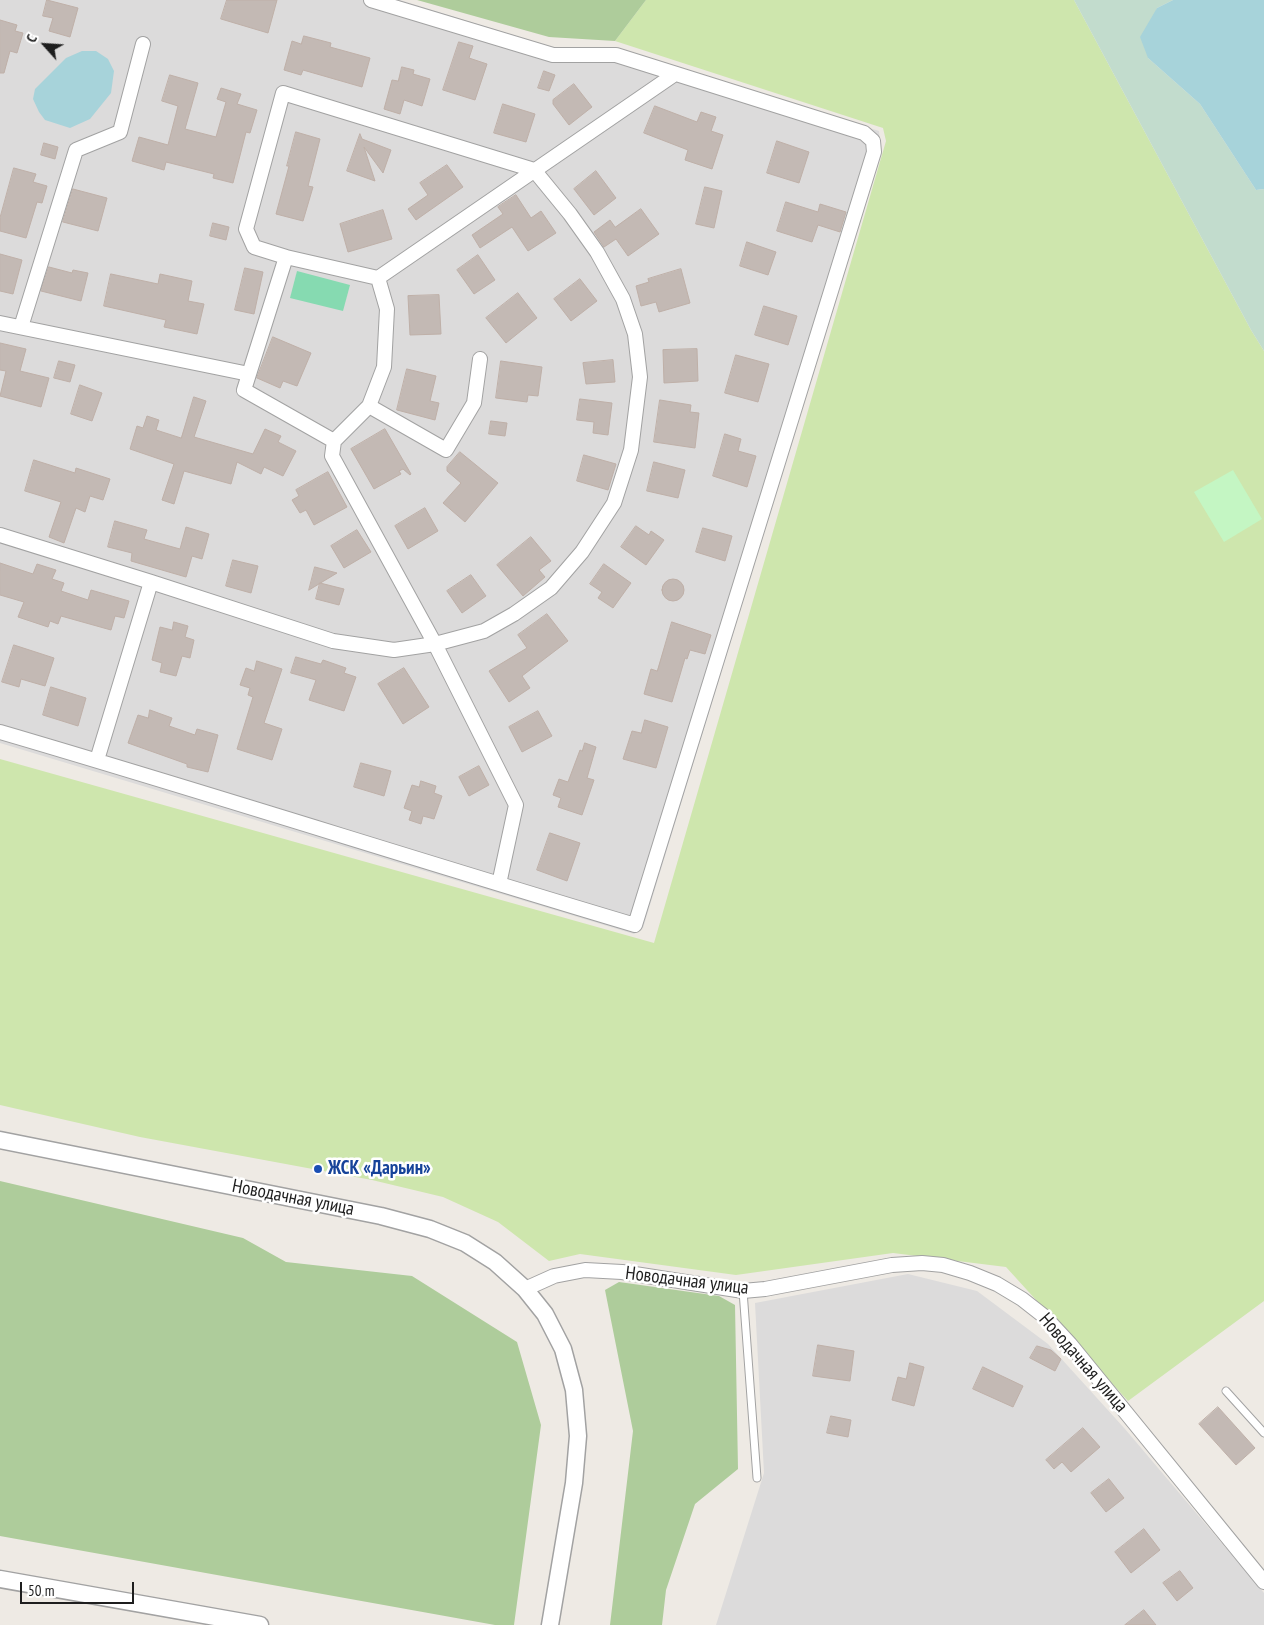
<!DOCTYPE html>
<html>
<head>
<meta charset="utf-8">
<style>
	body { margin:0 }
	#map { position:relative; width:1264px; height:1625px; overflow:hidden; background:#eeeae4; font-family:"PT Sans Narrow",sans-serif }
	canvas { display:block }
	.north { position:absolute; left:20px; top:20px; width:50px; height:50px; -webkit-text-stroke:4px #fff; paint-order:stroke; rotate:296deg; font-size:14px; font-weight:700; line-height:20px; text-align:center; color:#1e1e1e }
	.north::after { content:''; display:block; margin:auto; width:18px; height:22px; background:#1e1e1e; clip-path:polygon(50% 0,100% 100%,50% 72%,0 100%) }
	.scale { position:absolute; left:20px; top:1582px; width:114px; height:22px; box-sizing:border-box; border:2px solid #1e1e1e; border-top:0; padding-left:6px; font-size:15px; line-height:18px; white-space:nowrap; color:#1e1e1e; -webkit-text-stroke:4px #fff; paint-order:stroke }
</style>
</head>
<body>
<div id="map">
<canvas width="1264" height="1625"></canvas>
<div class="north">С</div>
<div class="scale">50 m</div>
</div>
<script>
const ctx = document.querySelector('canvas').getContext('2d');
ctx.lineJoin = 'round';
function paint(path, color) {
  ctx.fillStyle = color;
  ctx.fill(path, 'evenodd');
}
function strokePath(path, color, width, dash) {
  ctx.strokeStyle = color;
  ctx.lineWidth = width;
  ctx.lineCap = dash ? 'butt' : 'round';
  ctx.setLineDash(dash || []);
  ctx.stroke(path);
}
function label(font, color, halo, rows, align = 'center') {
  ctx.font = font + ' "PT Sans Narrow",sans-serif';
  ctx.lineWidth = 5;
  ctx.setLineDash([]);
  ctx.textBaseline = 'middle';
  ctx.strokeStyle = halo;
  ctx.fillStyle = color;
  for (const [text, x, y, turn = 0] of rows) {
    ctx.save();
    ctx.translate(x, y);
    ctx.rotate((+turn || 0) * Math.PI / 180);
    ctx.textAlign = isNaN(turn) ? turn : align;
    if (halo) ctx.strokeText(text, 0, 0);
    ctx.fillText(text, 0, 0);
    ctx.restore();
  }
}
paint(new Path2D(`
	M0,0H400L552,47H615L879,131L881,150L643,928L634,934L0,743Z
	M908,1274L977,1291L1048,1344L1125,1429L1264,1593V1625H716L764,1473L755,1303Z`), '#dcdbdb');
paint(new Path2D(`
	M646,0H1074L1251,330L1264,351V1301L1128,1401L1006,1267L893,1253L736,1275L580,1254L549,1261L498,1222L443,1197L372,1180L140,1137L0,1105V759L654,943L886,141L883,128L615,41Z`), '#cee6ad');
paint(new Path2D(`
	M417,0H646L615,41L549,37Z
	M0,1181L243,1238L286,1262L412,1276L517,1342L541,1425L514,1625H495L0,1536Z
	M619,1282L719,1296L735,1305L738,1469L695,1504L666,1590L662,1625H610L633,1431L605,1290Z`), '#aecc9b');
paint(new Path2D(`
	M1074,0H1173L1157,8L1148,58L1200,104L1256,190L1264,189V351L1251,330Z`), '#c2dccd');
paint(new Path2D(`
	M1233,470L1262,519L1224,542L1194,492Z`), '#c4f6c3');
paint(new Path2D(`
	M297,271L350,285L343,311L290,298Z`), '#86dab1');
paint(new Path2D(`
	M1173,0H1264V189L1256,190L1200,104L1148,58L1140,37L1157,8Z
	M82,51H96L108,59L114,71L111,93L90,119L70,128L45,120L39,112L33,99L35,89L66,58Z`), '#a7d3da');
const building = new Path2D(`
	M47,0L78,8L70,37L49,31L53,18L43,16Z
	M227,0H277L268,33L221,19Z
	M0,20L17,25L15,31L23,33L17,53L10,51L4,73H0Z
	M304,36L331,43L330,47L370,58L362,87L303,70L301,75L284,70L292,41L301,44Z
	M459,42L473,46L469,58L487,64L475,100L443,90Z
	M402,67L414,70L413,74L430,79L422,106L404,100L400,114L384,109L392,80L398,81Z
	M544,71L555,75L549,91L538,88Z
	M170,75L198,83L185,129L216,137L226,102L217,99L221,88L241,94L237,104L257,110L250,133L246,132L233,183L213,178L214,174L166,162L164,170L132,161L139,137L168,145L178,106L162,101Z
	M574,84L592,107L569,125L553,104V100Z
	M503,104L535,114L526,142L494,133Z
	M655,106L697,122L701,112L716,117L711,131L723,135L712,169L685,160L688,150L644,133Z
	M296,132L320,139L308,186L313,187L303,221L276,214L289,166H287Z
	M360,134L362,139L391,150L383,173L364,147L375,181L347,171Z
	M777,141L809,152L799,183L767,173Z
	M44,143L58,147L55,159L41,155Z
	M447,165L463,187L416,220L408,209L428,195L420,183Z
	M14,168L36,174L33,182L47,186L42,203L37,202L26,238L0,231V218Z
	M596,171L616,198L594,215L574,189Z
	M705,187L722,191L714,228L696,224Z
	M73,189L107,198L98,231L63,222Z
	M516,195L531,218L541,211L556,233L528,251L512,227L480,248L472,235L503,214L498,207Z
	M786,202L818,212L820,204L846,212L840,232L818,225L812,242L777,231Z
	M641,209L659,234L628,256L616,239L604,247L594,232L610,220L615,227Z
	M383,210L392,239L348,252L340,224Z
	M213,223L229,227L226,240L210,236Z
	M747,242L776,252L768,275L740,266Z
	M0,254L22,260L13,294L0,291Z
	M478,255L495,280L474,294L457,270Z
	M49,267L72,273L73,270L88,273L81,301L41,291Z
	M245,268L263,272L254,314L235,310Z
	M681,269L690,303L659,312L656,302L641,306L636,286L649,282L648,279Z
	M111,274L158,284L160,274L192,281L188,301L204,304L197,334L164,327L166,320L104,306Z
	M580,279L597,301L571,321L554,299Z
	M518,293L537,318L506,343L486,318Z
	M439,295L441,334L410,335L408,296Z
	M764,306L797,316L788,345L755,335Z
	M273,337L311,353L297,386L283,381L280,388L257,378Z
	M0,343L26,349L20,371L49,378L41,407L0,396L6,371L0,370Z
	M697,349L698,381L664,383L663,350Z
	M736,355L769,364L758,402L725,393Z
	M613,360L615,382L586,384L583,363Z
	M59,361L75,365L70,382L54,378Z
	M501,361L542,367L538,396L528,395L527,402L496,398Z
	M407,369L436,376L430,401L439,403L435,420L397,410Z
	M80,385L102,393L92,421L71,414Z
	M194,397L206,401L194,437L253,454L265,429L281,436L278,442L296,451L283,476L264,467L261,474L237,462L231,484L184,471L174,504L162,500L174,464L130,449L137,426L143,428L147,416L159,420L156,430L181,438Z
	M580,399L612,403L608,435L593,433L594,422L577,420Z
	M660,400L691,405L690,412L699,413L695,448L654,442Z
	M491,421L507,423L505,436L489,434Z
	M385,429L411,474L410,475L403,469L399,471L401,474L374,489L351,449Z
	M725,434L741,439L738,451L756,456L747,487L713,476Z
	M460,452L498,483L465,522L443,503L461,483L447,471V467Z
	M584,455L616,464L608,490L577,481Z
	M34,460L75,473L76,468L110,479L103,500L90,496L85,512L76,508L64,543L49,537L61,502L25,491Z
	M654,462L685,470L678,498L647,491Z
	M328,472L347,507L314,525L306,510L300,513L292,500L299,496L296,490Z
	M425,508L438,531L408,549L395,526Z
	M115,521L147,530L144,539L180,549L186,527L209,534L202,559L192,556L186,577L131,561L132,553L108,547Z
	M636,526L649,535L651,531L664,540L646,565L621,547Z
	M703,528L732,536L725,561L696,552Z
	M357,530L371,552L344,568L331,546Z
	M531,537L551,561L539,570L545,577L523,596L497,565Z
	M233,560L258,566L251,593L226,586Z
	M0,563L33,574L37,564L56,570L52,579L64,583L61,591L88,600L91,590L129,601L124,618L115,616L111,630L61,616L58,624L50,621L48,627L18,617L24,602L0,595Z
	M604,564L631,583L613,608L598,598L602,592L590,584Z
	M315,567L337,573L309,590Z
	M471,575L486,596L462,613L447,591Z
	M662 590a11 11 0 1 1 22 0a11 11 0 1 1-22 0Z
	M320,583L344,589L339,605L316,599Z
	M547,614L568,641L522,676L530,688L509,702L489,671L527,648L518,635Z
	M174,622L188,626L185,637L194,640L190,658L182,656L176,676L160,672L162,663L152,660L160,627L172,630Z
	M672,622L711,635L705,654L690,650L687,659L685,658L672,702L644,694L651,669L657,671Z
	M14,645L54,658L45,686L21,679L19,687L2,682Z
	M296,657L321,664L323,660L346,668L344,673L356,677L344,711L309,700L316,680L291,673Z
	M257,661L282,669L264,723L282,729L272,760L237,749L253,697L248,695L250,688L240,685L246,668L254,671Z
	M404,668L429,707L403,724L378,684Z
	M51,687L86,698L78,726L43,715Z
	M150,710L172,718L169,726L195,735L197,729L218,735L208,772L187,767V764L128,743L138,715L148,718Z
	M538,711L552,736L522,752L509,727Z
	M645,720L668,727L656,768L623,759L632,731L641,733Z
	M585,743L596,747L587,778L594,780L582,815L558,807L561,798L553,795L559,779L568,782L580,750L582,751Z
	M361,763L391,771L384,796L354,787Z
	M479,766L489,785L469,796L459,777Z
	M421,781L436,786L434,793L442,796L434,819L423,816L421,824L409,820L412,811L404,808L412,785L419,787Z
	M550,833L580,843L567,881L537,870Z
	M818,1345L854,1351L850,1381L813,1376Z
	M1037,1346L1051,1350L1061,1359L1055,1371L1030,1358Z
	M910,1363L924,1367L914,1406L892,1400L898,1377L906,1379Z
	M983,1367L1023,1386L1013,1407L973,1389Z
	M1218,1407L1255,1448L1236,1465L1199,1424Z
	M831,1416L851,1420L848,1437L827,1433Z
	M1083,1428L1100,1447L1071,1472L1062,1462L1054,1469L1046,1460Z
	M1109,1479L1124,1498L1106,1512L1091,1493Z
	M1144,1529L1160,1550L1131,1573L1115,1552Z
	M1180,1571L1193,1588L1177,1601L1163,1583Z
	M1144,1610L1156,1625H1125Z`);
paint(building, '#c3b9b4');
strokePath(building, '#bfb0a8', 1);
const service = new Path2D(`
	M743,1291L757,1478
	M1226,1391L1264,1433`);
const minor = new Path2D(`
	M286,257L244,390L334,441
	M378,278L387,309L384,367L369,406L334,441L332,456L435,644L516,805L499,884
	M0,323L249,374
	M21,327L76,150L120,132L143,44
	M369,406L446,450L474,403L480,359
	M0,535L151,582L333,641L394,650L435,644L484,631L514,614L551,588L582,552L614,503L631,450L640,377L635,334L623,299L597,252L570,214L534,170L283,93L246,229L254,247L286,257L378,278L675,74
	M0,732C212,794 423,862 635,925L874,152L873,141L864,133L616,55H553L371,0
	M97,760L151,582
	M525,1289L554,1276L585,1270L622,1272L743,1291L765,1289L892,1265L922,1263L943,1265L970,1273L997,1284L1022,1299L1045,1317L1070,1344L1264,1582`);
const tertiary = new Path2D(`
	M0,1140L381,1216L430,1229L465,1243L495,1262L525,1289L545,1314L563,1349L574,1390L578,1436L574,1483L550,1625
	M0,1579L260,1625`);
strokePath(service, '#a2a2a2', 9);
strokePath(minor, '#a2a2a2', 16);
strokePath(tertiary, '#a2a2a2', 19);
strokePath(service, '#fff', 7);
strokePath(minor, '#fff', 14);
strokePath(tertiary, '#fff', 16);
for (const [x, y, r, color] of [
	[318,1169,5,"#1a4fb4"]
]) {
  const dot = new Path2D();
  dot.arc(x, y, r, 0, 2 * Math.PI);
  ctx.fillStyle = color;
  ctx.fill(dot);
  strokePath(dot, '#fff', 2);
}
label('bold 19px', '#164399', '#fff', [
	["ЖСК «Дарьин»",328,1169]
], 'left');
label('19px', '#1e1e1e', '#fff', [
	["Новодачная улица",293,1198,11],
	["Новодачная улица",687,1281,7],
	["Новодачная улица",1083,1363,49]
]);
</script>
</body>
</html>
